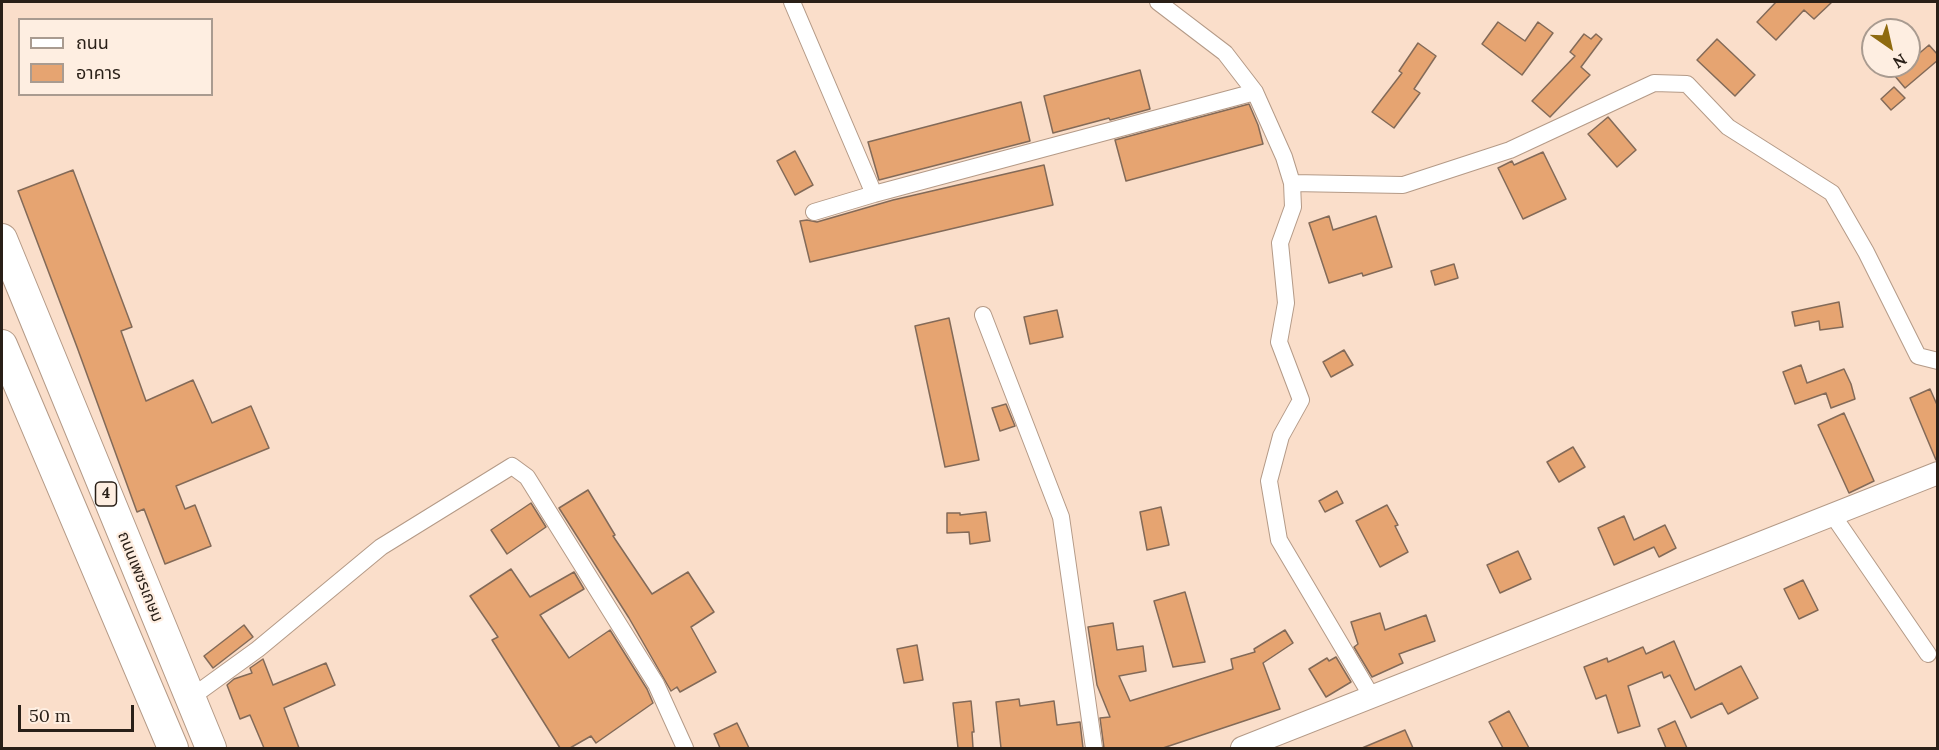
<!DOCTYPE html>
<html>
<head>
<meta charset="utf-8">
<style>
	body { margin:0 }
	#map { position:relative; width:1939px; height:750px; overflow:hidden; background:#fadeca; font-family:Lora,"Noto Sans Thai",serif }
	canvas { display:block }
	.frame { position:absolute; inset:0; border:3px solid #291f17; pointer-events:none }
	.legend { position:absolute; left:18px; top:18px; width:195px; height:78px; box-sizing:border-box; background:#feeee1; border:2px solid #a99b90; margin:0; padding:8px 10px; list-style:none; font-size:18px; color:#291f17 }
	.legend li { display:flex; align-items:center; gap:12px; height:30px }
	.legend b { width:30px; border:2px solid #a99b90 }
	.north { position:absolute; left:1861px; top:18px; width:60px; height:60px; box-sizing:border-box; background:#feeee1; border:2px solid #a99b90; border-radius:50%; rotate:146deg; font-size:16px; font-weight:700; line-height:24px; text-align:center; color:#291f17 }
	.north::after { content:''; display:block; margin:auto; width:21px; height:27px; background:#8f6a0f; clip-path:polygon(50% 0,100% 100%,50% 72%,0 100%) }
	.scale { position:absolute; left:18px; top:705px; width:116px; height:27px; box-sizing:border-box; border:3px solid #291f17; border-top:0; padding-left:8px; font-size:18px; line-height:21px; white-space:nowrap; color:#291f17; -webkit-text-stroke:4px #feeee1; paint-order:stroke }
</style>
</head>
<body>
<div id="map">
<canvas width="1939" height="750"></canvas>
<div class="frame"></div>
<ul class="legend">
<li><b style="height:8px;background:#fff"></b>ถนน</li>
<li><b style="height:16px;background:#e6a471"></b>อาคาร</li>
</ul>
<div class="north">N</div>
<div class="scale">50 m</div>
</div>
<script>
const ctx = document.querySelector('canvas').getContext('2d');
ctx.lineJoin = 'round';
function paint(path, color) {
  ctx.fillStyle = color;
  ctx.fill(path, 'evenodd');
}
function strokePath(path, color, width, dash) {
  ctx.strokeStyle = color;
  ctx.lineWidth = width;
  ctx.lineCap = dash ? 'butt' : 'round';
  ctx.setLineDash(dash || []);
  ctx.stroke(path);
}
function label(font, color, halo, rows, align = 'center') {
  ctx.font = font + ' Lora,"Noto Sans Thai",serif';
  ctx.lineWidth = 4.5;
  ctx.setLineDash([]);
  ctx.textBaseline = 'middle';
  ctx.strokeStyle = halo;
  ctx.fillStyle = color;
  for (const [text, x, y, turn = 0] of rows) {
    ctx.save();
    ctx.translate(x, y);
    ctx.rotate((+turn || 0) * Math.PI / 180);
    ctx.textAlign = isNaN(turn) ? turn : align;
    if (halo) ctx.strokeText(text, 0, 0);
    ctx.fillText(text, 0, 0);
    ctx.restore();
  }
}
const building = new Path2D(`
	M1776,2H1832L1814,19L1804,10L1776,40L1757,22Z
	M1498,22L1525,41L1538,22L1553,33L1522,75L1482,44Z
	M1584,34L1591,39L1596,34L1602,39L1581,67L1590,75L1550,117L1532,101L1575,56L1570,52Z
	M1717,39L1755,75L1735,96L1697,60Z
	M1418,43L1436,56L1414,89L1420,93L1394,128L1372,112L1402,73L1399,71Z
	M1929,45L1938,55V60L1905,88L1894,75L1904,66H1909V62Z
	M1140,70L1150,109L1110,120L1109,118L1053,133L1044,96Z
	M1894,87L1905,98L1891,110L1881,99Z
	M1021,102L1030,141L879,180L868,142Z
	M1249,104L1258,125L1263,144L1126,181L1115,140Z
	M1608,117L1636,150L1617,167L1588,134Z
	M795,151L813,185L795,195L777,161Z
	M1543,152L1566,199L1523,219L1498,168L1512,161L1514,165Z
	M1044,165L1053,205L810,262L800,221L807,220L817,222L893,200Z
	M73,170L132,327L121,331L146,401L193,380L212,423L251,406L269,448L176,486L185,509L195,505L211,546L165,564L144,509L137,512L77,347L18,191Z
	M1329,216L1333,230L1376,216L1392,267L1363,276L1362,273L1329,283L1309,223Z
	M1454,264L1458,278L1435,285L1431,271Z
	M1839,302L1843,327L1820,330L1819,321L1795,326L1792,312Z
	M1057,310L1063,337L1030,344L1024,317Z
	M949,318L979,460L945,467L915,326Z
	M1344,350L1353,365L1331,377L1323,362Z
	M1801,365L1807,383L1844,369L1851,384L1855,399L1831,408L1826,393L1795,404L1783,372Z
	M1930,389L1938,407V460H1936L1910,398Z
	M1006,404L1015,426L1000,431L992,408Z
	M1844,413L1874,481L1849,493L1818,425Z
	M1573,447L1585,467L1559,482L1547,462Z
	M588,490L615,535L613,536L652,594L688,572L714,612L691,627L716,672L680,692L677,687L671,691L629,618L559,508Z
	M1337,491L1343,503L1325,512L1319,501Z
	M531,503L546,527L507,554L491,530Z
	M1387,505L1398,525L1395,526L1408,552L1380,567L1356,521Z
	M1161,507L1169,545L1147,550L1140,512Z
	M986,512L990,541L970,544L969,532L947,533V513H960V515Z
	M1624,516L1634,540L1665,525L1676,548L1659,557L1654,547L1614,565L1598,528Z
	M1518,551L1531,579L1500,593L1487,565Z
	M511,569L530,597L574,572L584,589L540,615L569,658L610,630L647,689L653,703L596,743L591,736L570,748H560L492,640L498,637L470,596Z
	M1803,580L1818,610L1799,619L1784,589Z
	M1185,592L1205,662L1173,667L1154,601Z
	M1380,613L1385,630L1426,615L1435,641L1399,654L1403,663L1372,677L1354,647L1358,644L1351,622Z
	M1113,623L1117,650L1143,646L1146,671L1119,676L1130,701L1233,669L1231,659L1255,652L1254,649L1285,630L1293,643L1263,663L1280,709L1163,748H1104L1100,718L1110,717L1097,685L1088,627Z
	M244,625L253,637L213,668L204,656Z
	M1674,641L1695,690L1741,666L1758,698L1728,714L1722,703L1691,718L1670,675L1664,678L1662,672L1628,686L1640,726L1618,733L1606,695L1596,699L1584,667L1607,658L1608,662L1643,647L1646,654Z
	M917,645L923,680L904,683L897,649Z
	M1336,657L1351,682L1326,697L1309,669L1327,658L1329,661Z
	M263,659L273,685L326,663L335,685L284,708L299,748H264L250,715L240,719L227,685L234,679L252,673L250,668Z
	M1019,699L1020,706L1054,701L1057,725L1080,722L1083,748H1001L996,702Z
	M971,701L974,732H972L973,748H958L953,703Z
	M1509,711L1529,748H1503L1489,722Z
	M1675,721L1687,748H1666L1658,729Z
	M737,723L749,748H720L714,734Z
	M1405,730L1413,748H1362Z`);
paint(building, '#e6a471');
strokePath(building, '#836a58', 1.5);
const street = new Path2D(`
	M792,2L874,194
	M1158,2L1225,53L1255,92L1284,157L1292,183L1293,207L1280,243L1286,303L1279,342L1301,400L1281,436L1269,481L1279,540L1372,697
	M1292,183L1403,185L1510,150L1654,83L1687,84L1728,127L1832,193L1866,252L1918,356L1938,361
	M814,212L874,194L1255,92
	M983,315L1061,517L1094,748
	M1832,514L1928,654
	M189,699L258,649L381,547L512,466L527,477L656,684L685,748`);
const secondary = new Path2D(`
	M1242,748L1938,473`);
const highway = new Path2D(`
	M2,239L211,748
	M2,345L173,748`);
strokePath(street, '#b49a87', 18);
strokePath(secondary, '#b49a87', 24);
strokePath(highway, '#b49a87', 32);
strokePath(street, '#fff', 16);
strokePath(secondary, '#fff', 22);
strokePath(highway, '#fff', 30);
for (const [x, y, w] of [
	[106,494,21]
]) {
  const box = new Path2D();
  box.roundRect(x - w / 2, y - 12, w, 24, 4.5);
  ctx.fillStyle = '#feeee1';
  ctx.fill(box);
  strokePath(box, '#291f17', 1.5);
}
label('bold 15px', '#291f17', null, [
	["4",106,494]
]);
label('16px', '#291f17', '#feeee1', [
	["ถนนเพชรเกษม",140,577,68]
]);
</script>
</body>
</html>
